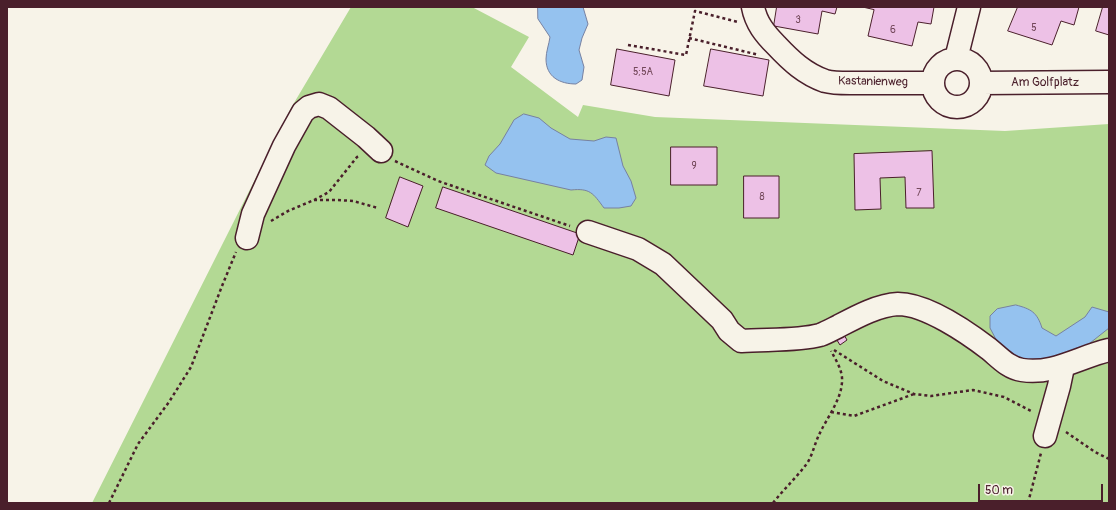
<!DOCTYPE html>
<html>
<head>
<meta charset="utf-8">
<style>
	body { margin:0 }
	#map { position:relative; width:1116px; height:510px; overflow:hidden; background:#f7f3e8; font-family:Pangolin,sans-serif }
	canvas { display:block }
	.frame { position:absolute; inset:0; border:8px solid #4a1f2b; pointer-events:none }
	.scale { position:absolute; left:978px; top:484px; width:125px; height:18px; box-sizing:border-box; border:2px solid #4a1f2b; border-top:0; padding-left:5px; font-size:12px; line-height:14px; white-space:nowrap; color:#4a1f2b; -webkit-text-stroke:3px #f7f3e8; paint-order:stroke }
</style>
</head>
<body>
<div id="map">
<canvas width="1116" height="510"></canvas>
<div class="frame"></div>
<div class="scale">50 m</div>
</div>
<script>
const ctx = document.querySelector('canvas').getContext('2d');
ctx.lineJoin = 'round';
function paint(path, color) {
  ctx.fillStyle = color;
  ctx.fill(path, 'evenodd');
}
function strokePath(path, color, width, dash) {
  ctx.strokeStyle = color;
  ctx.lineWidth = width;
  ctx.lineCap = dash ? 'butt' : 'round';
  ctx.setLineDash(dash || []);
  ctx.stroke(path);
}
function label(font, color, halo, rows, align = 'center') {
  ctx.font = font + ' Pangolin,sans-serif';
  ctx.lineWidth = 4;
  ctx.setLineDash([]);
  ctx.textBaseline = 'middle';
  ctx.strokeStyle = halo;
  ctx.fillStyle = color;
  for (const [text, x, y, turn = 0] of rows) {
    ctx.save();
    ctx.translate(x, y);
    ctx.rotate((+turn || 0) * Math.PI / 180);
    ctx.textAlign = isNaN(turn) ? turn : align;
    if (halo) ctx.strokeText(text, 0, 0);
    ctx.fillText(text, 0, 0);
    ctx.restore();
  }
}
paint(new Path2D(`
	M351,7H472L529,37L511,67L578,117L583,105L655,117L1005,131L1109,124V503H92L291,108Z`), '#b3d994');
const water = new Path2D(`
	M538,7H583L588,24L582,38L579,50L584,67L582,80L576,84C560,84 546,77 546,59C546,52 549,44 550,37L538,19Z
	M524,114L539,118L551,128L570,139L594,141L606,137L616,138L623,166L631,181L636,198L631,206L619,208H604C593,193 590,188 571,190L496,173L485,165L489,156L500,144L514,120Z
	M1016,305C1031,309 1037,312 1042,328L1056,336L1085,317L1092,307L1109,312V328L1085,347L1054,359L1020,361L999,345L990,328V316L997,309Z`);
paint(water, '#95c2ef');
strokePath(water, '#7781a1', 1);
const building = new Path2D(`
	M777,7H837L835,14L822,11L818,34L774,26Z
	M863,7H934L931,24L918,22L912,46L868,36L874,10Z
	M1018,7H1079L1074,25L1061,21L1052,45L1008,31Z
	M1103,7H1109V35L1096,31Z
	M617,49L675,60L669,96L611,85Z
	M711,49L769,60L763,96L704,86Z
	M671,147H717V185H671Z
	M932,151L934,208H906L905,177L880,178L881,209L855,210L854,154Z
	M744,176H779V218H744Z
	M400,177L423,186L408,227L386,218Z
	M443,187L580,234L573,255L436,208Z
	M843,333L847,340L840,345L835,337Z`);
paint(building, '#edc1e6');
strokePath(building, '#4a1f2b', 1);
const minor = new Path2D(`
	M753,7C756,23 765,34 776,45C791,61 805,74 825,81C836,84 850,83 862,83C885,83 909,83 932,83
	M933 83a24 24 0 1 1 48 0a24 24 0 1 1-48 0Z
	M956,59L969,7
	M981,83L1109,82
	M588,232L638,249L663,264L722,320L729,331L741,341C765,339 798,341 820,335C826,333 833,329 839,326C856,317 878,305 898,304C926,304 968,333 989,349C999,357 1008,368 1022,370C1053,375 1079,357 1109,350
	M247,238L253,214L284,146L303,112L309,107L319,104L329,108L366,137L381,151
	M1045,436L1059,386L1063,367`);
strokePath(minor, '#4a1f2b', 25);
strokePath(new Path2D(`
	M689,38L759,55
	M628,45L686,55L695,11L738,22
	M395,161L438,181L570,226
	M314,200H338L353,201L378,208
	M271,221L288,211L314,200L329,192L357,157L360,156
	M834,350L883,381L914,394L931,396L973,390L1004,397L1033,412
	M831,412L854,416L914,394
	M1066,432L1095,452L1109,459
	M109,503L138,444L169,402L191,367L222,286L236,252
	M773,503C783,490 795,479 805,466C812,458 814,445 819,435C826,419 841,401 842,382C843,371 836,360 831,351
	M1028,503L1041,453`), '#4a1f2b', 2.5, [3, 3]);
strokePath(minor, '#f7f3e8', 22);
label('10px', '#73485a', null, [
	["3",798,20],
	["5",1034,28],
	["6",893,30],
	["5;5A",643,72],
	["9",694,166],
	["7",919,193],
	["8",762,197]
]);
label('12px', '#4a1f2b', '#f7f3e8', [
	["Kastanienweg",873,82,1],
	["Am Golfplatz",1045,83]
]);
</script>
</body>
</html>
